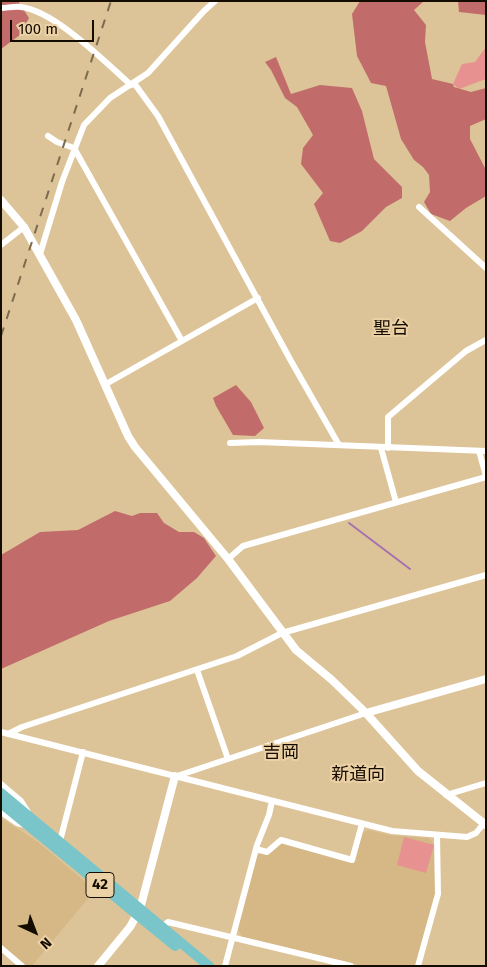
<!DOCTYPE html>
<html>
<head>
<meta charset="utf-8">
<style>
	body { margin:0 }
	#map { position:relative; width:487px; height:967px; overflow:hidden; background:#ddc498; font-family:"Fira Sans",sans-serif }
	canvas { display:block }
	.frame { position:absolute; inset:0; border:2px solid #150c00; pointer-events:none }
	.north { position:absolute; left:10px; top:907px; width:50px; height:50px; -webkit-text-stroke:4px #ebd1a5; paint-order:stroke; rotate:137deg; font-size:14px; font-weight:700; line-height:20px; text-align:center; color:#150c00 }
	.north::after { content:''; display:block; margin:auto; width:18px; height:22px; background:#150c00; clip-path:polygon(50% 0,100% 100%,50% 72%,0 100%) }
	.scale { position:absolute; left:10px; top:20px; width:84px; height:22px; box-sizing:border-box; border:2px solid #150c00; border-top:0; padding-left:6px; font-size:15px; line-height:18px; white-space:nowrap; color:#150c00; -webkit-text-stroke:4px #ebd1a5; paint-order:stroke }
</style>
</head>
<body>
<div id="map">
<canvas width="487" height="967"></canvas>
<div class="frame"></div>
<div class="north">N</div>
<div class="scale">100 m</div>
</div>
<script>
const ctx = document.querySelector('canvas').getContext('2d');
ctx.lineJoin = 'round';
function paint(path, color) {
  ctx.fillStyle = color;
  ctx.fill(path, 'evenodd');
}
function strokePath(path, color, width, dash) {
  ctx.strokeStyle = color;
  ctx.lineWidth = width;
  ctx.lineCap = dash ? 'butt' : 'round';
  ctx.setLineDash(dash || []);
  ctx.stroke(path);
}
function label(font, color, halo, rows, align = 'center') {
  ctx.font = font + ' "Fira Sans","Noto Sans JP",sans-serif';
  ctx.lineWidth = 4;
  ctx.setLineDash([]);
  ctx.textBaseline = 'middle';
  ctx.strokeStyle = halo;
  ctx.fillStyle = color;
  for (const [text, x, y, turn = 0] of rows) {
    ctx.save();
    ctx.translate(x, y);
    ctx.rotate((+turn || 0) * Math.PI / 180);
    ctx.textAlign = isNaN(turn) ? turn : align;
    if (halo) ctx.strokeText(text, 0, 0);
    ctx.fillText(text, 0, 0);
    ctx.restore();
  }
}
paint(new Path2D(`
	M1,818L38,842L95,890L32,966H26L1,945Z
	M369,830L389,835L429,838L434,844L435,894L415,966H363L242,937L238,929L257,856L262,852L285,843L355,863L362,833Z`), '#d5b885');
paint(new Path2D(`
	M486,47V79L459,89L453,84L462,64L475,62Z
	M404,837L434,845L426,873L397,865Z`), '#e79190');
paint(new Path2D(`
	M1,1H18L29,18L20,35L1,49Z
	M360,1H424L414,10L426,25L425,42L432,79L453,84L454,87L471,92L486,88V119L470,126V139L486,170V196L466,208L450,221L431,214L424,202L430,192L429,175L423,167L414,160L401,139L386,86L371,83L357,56L352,14Z
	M458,1H486V15L459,12Z
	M276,57L291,94L320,85L352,88L362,111L374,159L402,187V198L386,207L362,231L340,243L330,241L314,204L323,193L301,164L303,148L313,135L297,107L285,98L271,70L265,62Z
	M236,385L251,402L264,428L255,436L233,435L216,406L213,398Z
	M115,511L132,516L140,513H157L164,523L179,532H194L204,538L216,556L197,578L170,601L109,621L1,669V555L40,532L78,530Z`), '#c16c6b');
strokePath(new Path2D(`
	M349,523L410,569`), '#a671b0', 2);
strokePath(new Path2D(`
	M1,8C7,8 15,6 21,7C55,11 105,62 131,85
	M134,83L158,116L291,361L339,445
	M48,136L57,142L74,148L182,341
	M419,207L486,268
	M1,245L24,227
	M40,254L62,182L84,125L110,98L148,73L204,11L215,1
	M106,384L258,298
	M230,443L259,442L486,451
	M381,448L396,502
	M388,448V417L466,351L486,340
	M479,451L486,476
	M228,559L243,546L486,477
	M197,670L228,759
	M1,732L392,831L467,837L476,833L484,823
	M8,734L22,727L237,656L282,633L486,575
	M177,776L366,713
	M1,784L21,801L28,812
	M446,795L486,783
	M1,812L17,823L25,825
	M60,841L83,752
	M256,849L267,852L281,840L352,860L362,824
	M162,927L168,922L351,966
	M1,948L22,966
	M225,966L257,845L269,815L272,801
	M418,966L438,894L437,835`), '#fff', 6);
strokePath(new Path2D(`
	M1,200L24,227L76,320L128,436L135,447L228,559L296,650L332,680L366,713L418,771L486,825
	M366,713L486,679
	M98,966L130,927L140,909L175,776`), '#fff', 8);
strokePath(new Path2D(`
	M1,793L209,966
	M1,803L175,946`), '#7ac5ca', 10);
strokePath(new Path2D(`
	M1,336L111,1`), '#7c6b4e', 2, [9, 9]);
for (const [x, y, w] of [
	[100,885,28]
]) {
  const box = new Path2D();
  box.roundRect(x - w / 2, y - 12.5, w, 25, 4);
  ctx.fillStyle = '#ebd1a5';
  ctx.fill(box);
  strokePath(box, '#150c00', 1);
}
label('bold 15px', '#150c00', null, [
	["42",100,885]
]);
label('18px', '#150c00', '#ebd1a5', [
	["聖台",391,329],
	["吉岡",281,753],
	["新道向",358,775]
]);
</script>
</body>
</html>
